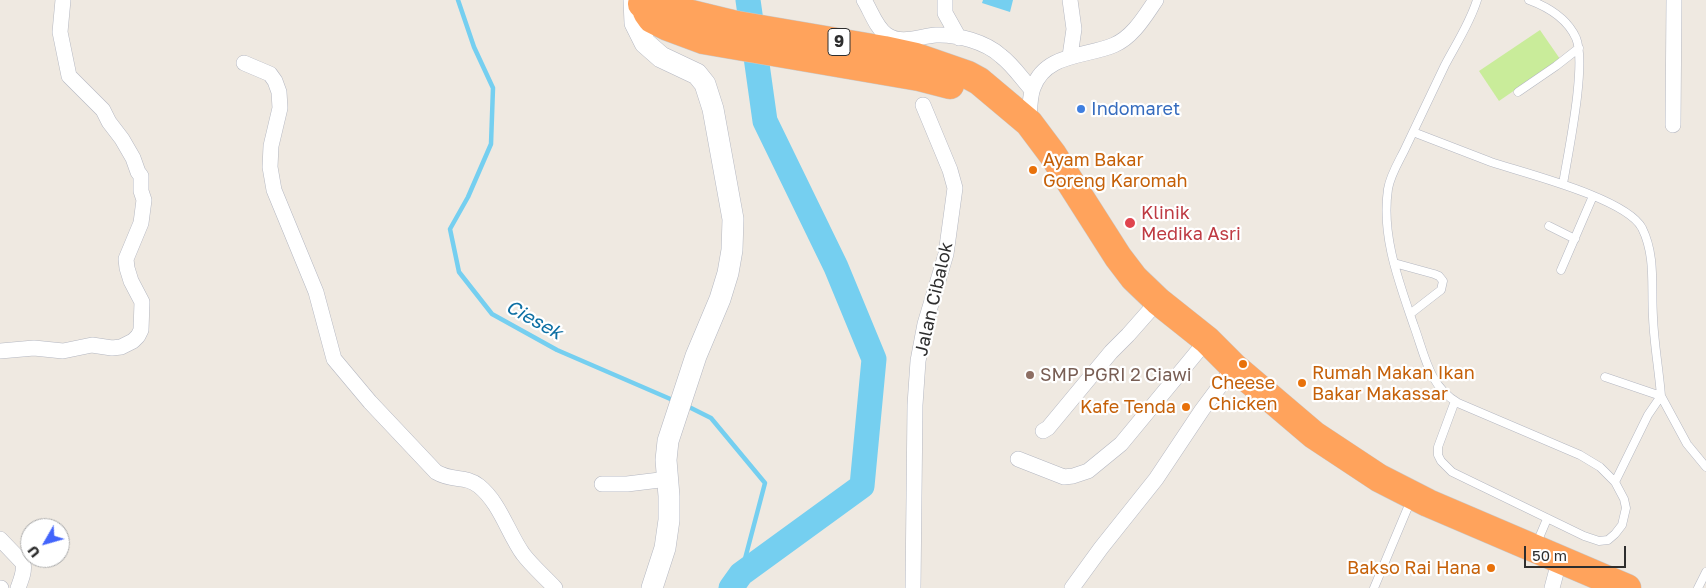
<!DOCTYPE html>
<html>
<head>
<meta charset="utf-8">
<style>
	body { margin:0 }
	#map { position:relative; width:1706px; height:588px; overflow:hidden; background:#efe9e1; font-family:"Golos Text",sans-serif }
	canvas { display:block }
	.north { position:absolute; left:20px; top:518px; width:50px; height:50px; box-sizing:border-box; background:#fff; border:1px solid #ababab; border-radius:50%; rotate:232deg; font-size:14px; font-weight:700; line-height:20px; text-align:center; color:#2e2e2e }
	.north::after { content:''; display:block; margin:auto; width:18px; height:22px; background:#4264fb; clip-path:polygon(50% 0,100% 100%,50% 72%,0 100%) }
	.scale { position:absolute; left:1524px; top:546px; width:102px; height:22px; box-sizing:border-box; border:2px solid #2e2e2e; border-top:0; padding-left:6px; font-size:15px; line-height:18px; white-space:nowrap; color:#2e2e2e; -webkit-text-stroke:4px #fff; paint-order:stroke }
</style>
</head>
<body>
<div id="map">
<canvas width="1706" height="588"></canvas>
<div class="north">U</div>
<div class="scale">50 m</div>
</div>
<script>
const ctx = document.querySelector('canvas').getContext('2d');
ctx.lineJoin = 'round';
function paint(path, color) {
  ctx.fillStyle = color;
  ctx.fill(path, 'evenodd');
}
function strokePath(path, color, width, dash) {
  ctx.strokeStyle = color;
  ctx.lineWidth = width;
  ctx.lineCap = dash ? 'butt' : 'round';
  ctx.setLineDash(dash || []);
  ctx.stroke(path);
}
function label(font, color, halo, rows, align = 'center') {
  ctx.font = font + ' "Golos Text",sans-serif';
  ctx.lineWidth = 4.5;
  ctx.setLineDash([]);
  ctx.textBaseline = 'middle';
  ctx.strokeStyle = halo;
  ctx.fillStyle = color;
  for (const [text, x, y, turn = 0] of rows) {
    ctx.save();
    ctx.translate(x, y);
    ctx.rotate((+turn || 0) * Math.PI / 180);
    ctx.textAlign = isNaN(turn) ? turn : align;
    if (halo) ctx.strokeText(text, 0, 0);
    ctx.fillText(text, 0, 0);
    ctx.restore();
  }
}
paint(new Path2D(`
	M1540,30L1560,59L1499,101L1479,71Z`), '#c9ec9a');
paint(new Path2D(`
	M983,0H1013L1010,12L982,3Z`), '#75cff0');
strokePath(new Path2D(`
	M458,0L474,47L493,88L491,144L468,197L450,229L459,272L492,314L557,350L675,401
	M685,405L711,418L765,483L741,574`), '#75cff0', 4.5);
strokePath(new Path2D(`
	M731,588L741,574L862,486L874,359L836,267L765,121L748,0`), '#75cff0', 25);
const lane = new Path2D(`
	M1529,0C1548,7 1567,18 1576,38C1587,64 1568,153 1563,184
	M1518,92L1556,66L1579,48
	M1413,132C1439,142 1465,152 1491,162C1524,173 1626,198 1642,228C1656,256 1651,287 1653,317C1654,344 1659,370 1661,396L1648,415L1615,482
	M1549,226L1575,239
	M1394,263L1434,274L1439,276L1443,281L1441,290L1437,293L1410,314
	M1561,270L1593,196
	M1605,377L1661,396L1687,444L1706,467
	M1455,401L1438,447V455L1441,461L1452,472L1584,536L1599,541L1608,540L1615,534L1622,525L1626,508L1624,499L1615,482L1600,467L1580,455L1458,403C1429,386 1425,356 1414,326C1399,282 1381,236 1388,189C1390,176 1398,163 1404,151C1418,122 1431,94 1445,65C1456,44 1470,23 1477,0
	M1536,545L1547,519
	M1374,588L1411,500
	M1698,588L1706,572`);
const street = new Path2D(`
	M864,0C871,11 876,28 887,35C902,45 920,36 936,35C957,34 986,42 1001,56C1013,65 1022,79 1032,90
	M945,0V13L959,38
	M1070,0L1074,29L1070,56
	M244,63L270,74L275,81L279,92L280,108L271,146L270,167L274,190L316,292L334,359L370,402L436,472C453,482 465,475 479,486C500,503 508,533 523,554C532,566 545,577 555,588
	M1029,123C1030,112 1029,99 1033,88C1045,53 1086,57 1114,45C1133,37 1145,16 1156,0
	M1673,125L1674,0
	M0,351L34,348L63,351L92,345L112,348L121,347L133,341L138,336L141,330L142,302L131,281L127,268L126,259L141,223L144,200L141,191V176L138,172L133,158L122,139L109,122L103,110L69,76L60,32L63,0
	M1043,431L1048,428L1111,352L1128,335L1158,301
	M1018,459L1064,477L1073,476L1088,471L1121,444L1207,340
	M602,484H627L668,479
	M0,539L23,563C25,571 21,580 18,588
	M0,588H1
	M913,588L915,405L918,361L925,324L946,254L955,188L950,170L923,105
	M1072,588L1101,548L1156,479L1202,410L1234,367
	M1552,588L1560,558`);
const secondary = new Path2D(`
	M634,0L635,23L645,43L661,57L697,74L705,84L713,109L733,219L732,250L728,273L720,299L696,356L668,441L666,460L669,496V520L665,548L652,588`);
const highway = new Path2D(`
	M642,4L658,6L737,25L884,50L916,57L968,75L979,81L1029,123L1053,155L1118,257L1134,278L1158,301L1207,340L1234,367L1314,435L1379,478L1428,503L1627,588
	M647,12L652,19L668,27L703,40L919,77L950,85`);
strokePath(lane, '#b4b7c1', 9);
strokePath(street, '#b4b7c1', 16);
strokePath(secondary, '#b4b7c1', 22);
strokePath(highway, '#c9c9c9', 29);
strokePath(lane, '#fff', 8);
strokePath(street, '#fff', 15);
strokePath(secondary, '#fff', 21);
strokePath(highway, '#ffa35c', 28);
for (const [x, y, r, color] of [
	[1081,109,5,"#3f7fe0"],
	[1033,170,5,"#e8710a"],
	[1130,223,6,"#e0444e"],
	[1243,364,5,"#e8710a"],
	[1030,375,5,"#8d6e63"],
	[1302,383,5,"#e8710a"],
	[1186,407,5,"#e8710a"],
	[1491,568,5,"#e8710a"]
]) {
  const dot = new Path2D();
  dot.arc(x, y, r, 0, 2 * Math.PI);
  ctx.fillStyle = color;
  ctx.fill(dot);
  strokePath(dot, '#fff', 2);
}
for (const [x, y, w] of [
	[839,42,22]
]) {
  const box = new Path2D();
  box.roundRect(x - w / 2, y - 13.5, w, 27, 4);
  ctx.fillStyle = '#fff';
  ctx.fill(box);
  strokePath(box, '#2e2e2e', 1);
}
label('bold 16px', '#2e2e2e', null, [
	["9",839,42]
]);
label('18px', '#366cbe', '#fff', [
	["Indomaret",1091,109]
], 'left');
label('18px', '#c56008', '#fff', [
	["Ayam Bakar",1043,160],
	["Goreng Karomah",1043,181],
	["Rumah Makan Ikan",1312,373],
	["Bakar Makassar",1312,394],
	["Cheese",1243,383,"center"],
	["Chicken",1243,404,"center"],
	["Kafe Tenda",1176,407,"right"],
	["Bakso Rai Hana",1481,568,"right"]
], 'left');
label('18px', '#be3a42', '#fff', [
	["Klinik",1141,213],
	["Medika Asri",1141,234]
], 'left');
label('18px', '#2e2e2e', '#fff', [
	["Jalan Cibalok",934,299,-77]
]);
label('18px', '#785e54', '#fff', [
	["SMP PGRI 2 Ciawi",1040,375]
], 'left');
label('italic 19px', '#0d6fa3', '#fff', [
	["Ciesek",534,320,29]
]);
</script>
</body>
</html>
